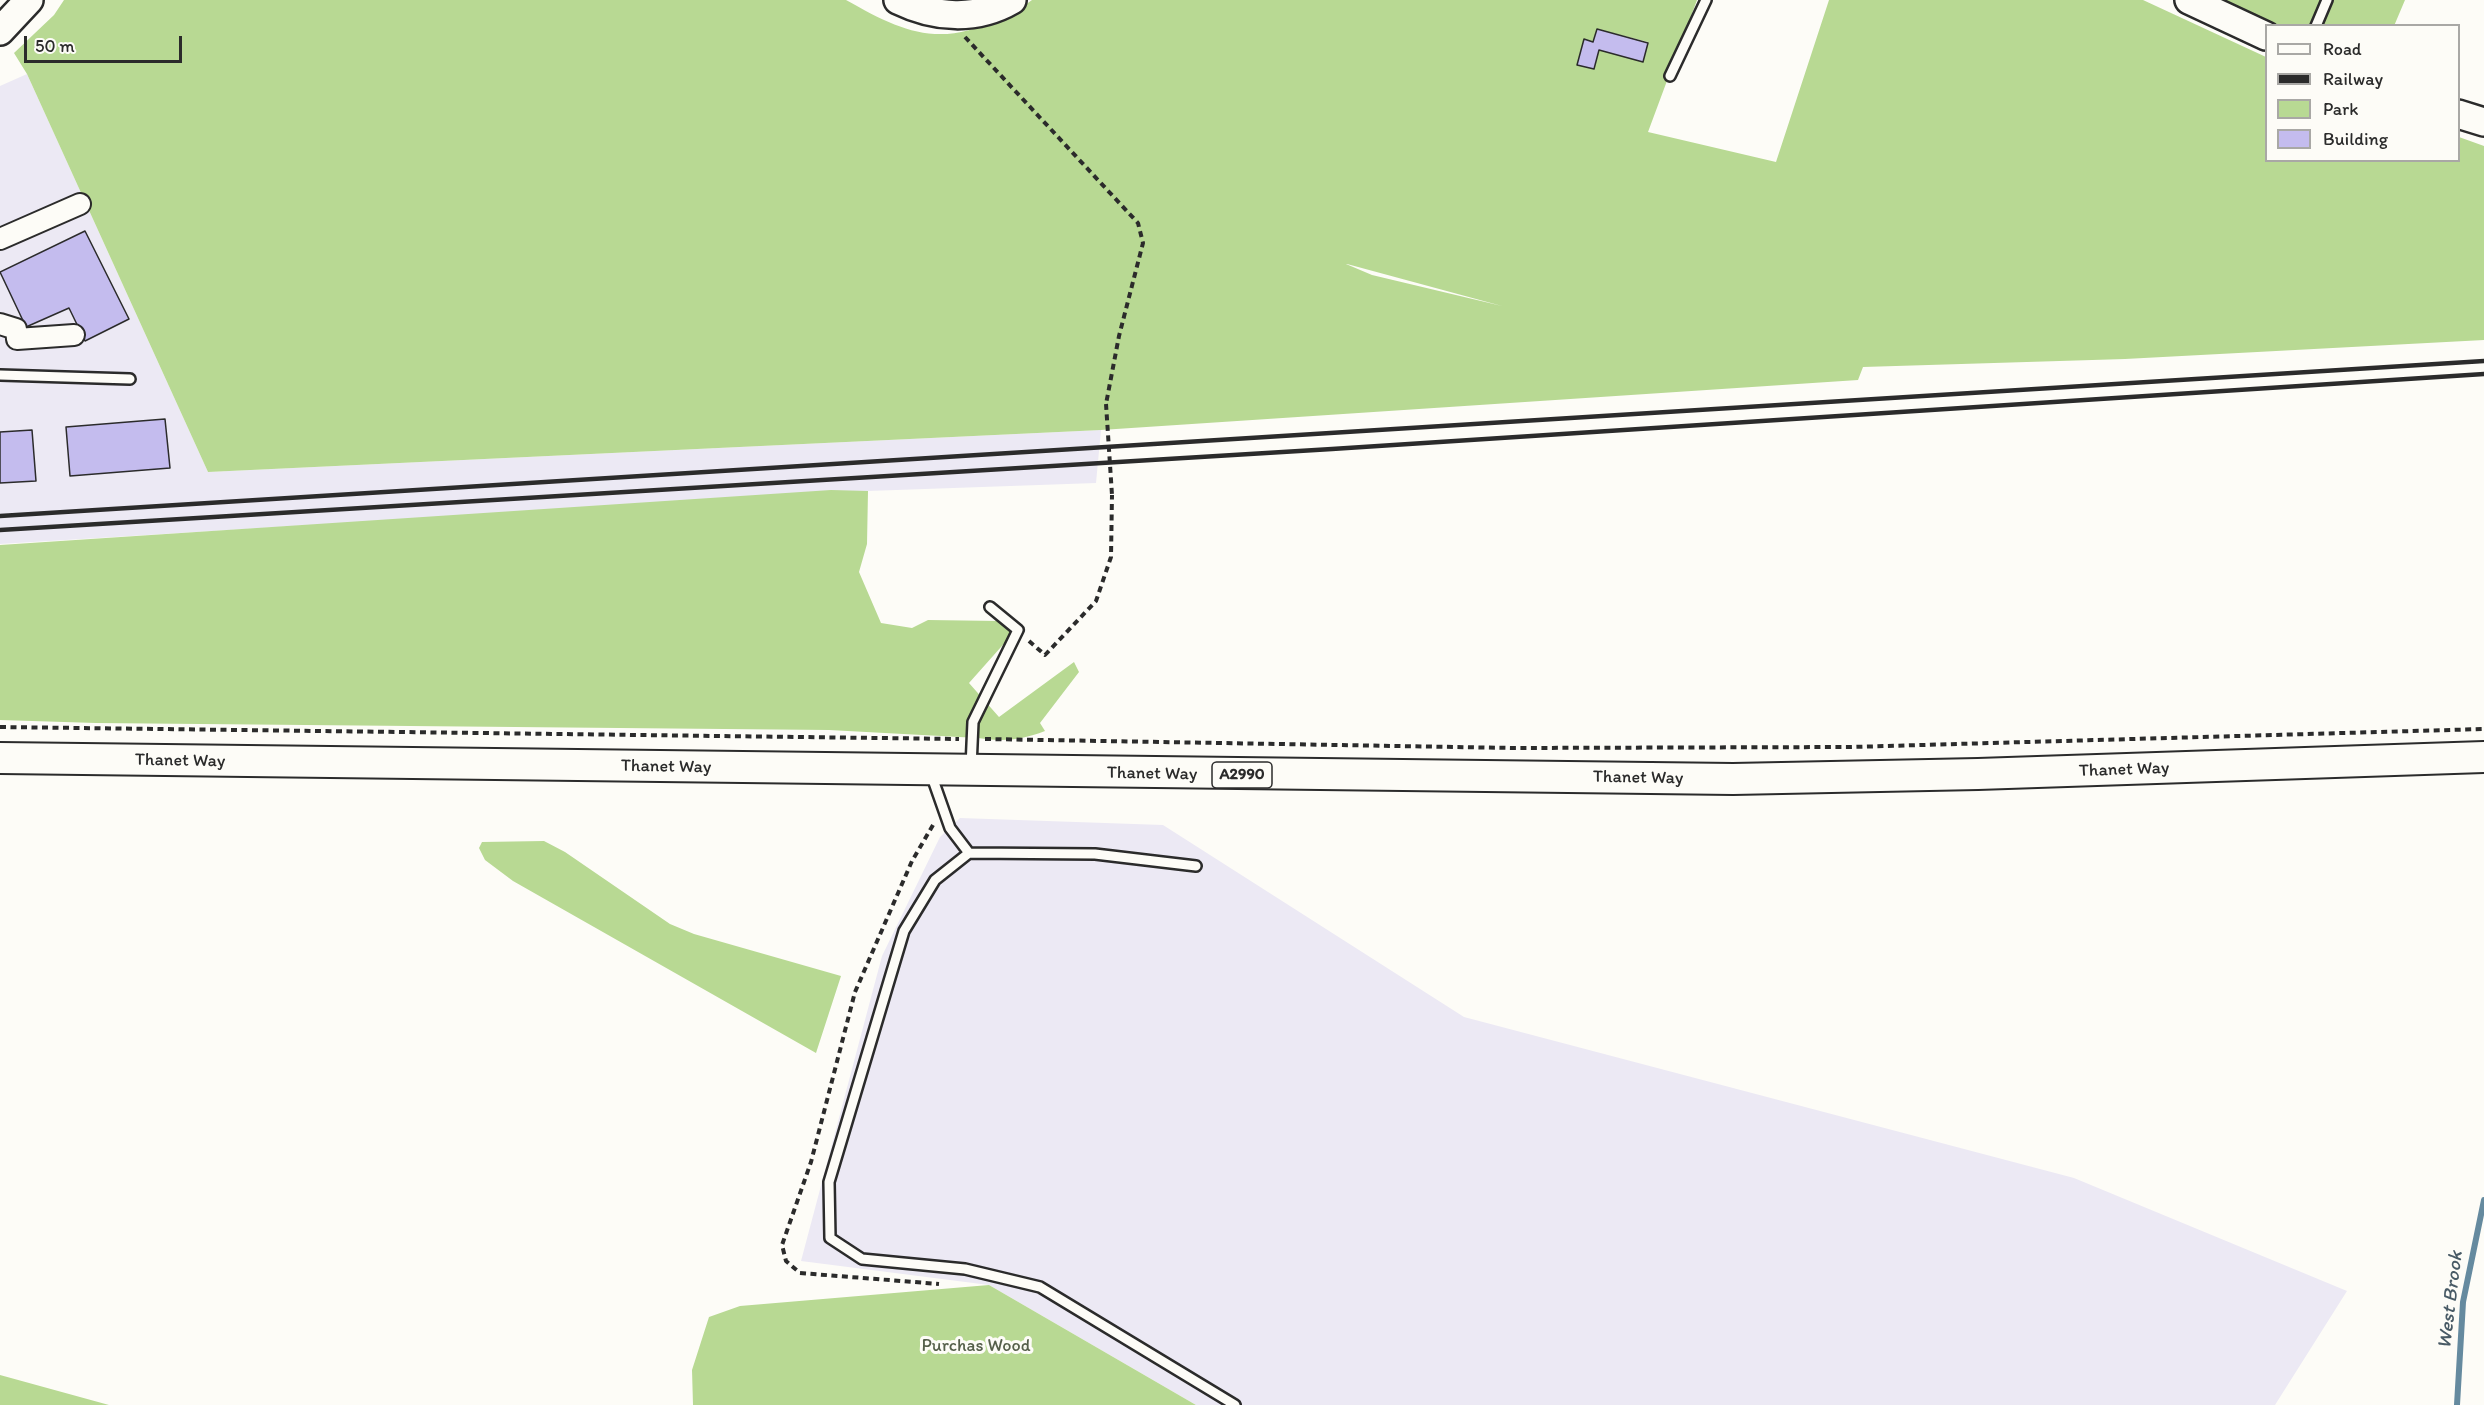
<!DOCTYPE html>
<html>
<head>
<meta charset="utf-8">
<style>
	body { margin:0 }
	#map { position:relative; width:2484px; height:1405px; overflow:hidden; background:#fdfcf7; font-family:Itim,sans-serif }
	canvas { display:block }
	.legend { position:absolute; left:2265px; top:24px; width:195px; height:138px; box-sizing:border-box; background:#fdfcf7; border:2px solid #a9a8a5; margin:0; padding:8px 10px; list-style:none; font-size:18px; color:#2b2b2b }
	.legend li { display:flex; align-items:center; gap:12px; height:30px }
	.legend b { width:30px; border:2px solid #a9a8a5 }
	.scale { position:absolute; left:24px; top:36px; width:158px; height:27px; box-sizing:border-box; border:3px solid #2b2b2b; border-top:0; padding-left:8px; font-size:18px; line-height:21px; white-space:nowrap; color:#2b2b2b; -webkit-text-stroke:4px #fdfcf7; paint-order:stroke }
</style>
</head>
<body>
<div id="map">
<canvas width="2484" height="1405"></canvas>
<ul class="legend">
<li><b style="height:8px;background:#fdfcf7"></b>Road</li>
<li><b style="height:8px;background:#2b2b2b"></b>Railway</li>
<li><b style="height:16px;background:#b8d993"></b>Park</li>
<li><b style="height:16px;background:#c4bcee"></b>Building</li>
</ul>
<div class="scale">50 m</div>
</div>
<script>
const ctx = document.querySelector('canvas').getContext('2d');
ctx.lineJoin = 'round';
function paint(path, color) {
  ctx.fillStyle = color;
  ctx.fill(path, 'evenodd');
}
function strokePath(path, color, width, dash) {
  ctx.strokeStyle = color;
  ctx.lineWidth = width;
  ctx.lineCap = dash ? 'butt' : 'round';
  ctx.setLineDash(dash || []);
  ctx.stroke(path);
}
function label(font, color, halo, rows, align = 'center') {
  ctx.font = font + ' Itim,sans-serif';
  ctx.lineWidth = 6;
  ctx.setLineDash([]);
  ctx.textBaseline = 'middle';
  ctx.strokeStyle = halo;
  ctx.fillStyle = color;
  for (const [text, x, y, turn = 0] of rows) {
    ctx.save();
    ctx.translate(x, y);
    ctx.rotate((+turn || 0) * Math.PI / 180);
    ctx.textAlign = isNaN(turn) ? turn : align;
    if (halo) ctx.strokeText(text, 0, 0);
    ctx.fillText(text, 0, 0);
    ctx.restore();
  }
}
paint(new Path2D(`
	M27,74L208,472L1101,430L1096,483L868,491L0,544V86Z
	M960,818L1163,825L1464,1017L2074,1178L2347,1291L2275,1405H1196L989,1285L801,1261L882,956L940,837Z`), '#ece9f4');
paint(new Path2D(`
	M64,0H846C901,31 939,49 1000,18C1011,13 1022,8 1032,0H1697L1648,132L1776,162L1829,0H2143L2266,57V160H2458L2459,137L2484,146V340L2125,359L1863,367L1858,380L1101,430L208,472L27,74L14,53L54,15ZM1597,29L1648,42L1643,62L1599,50L1585,39L1593,42ZM1346,264H1347L1502,306L1372,275Z
	M2223,0H2405L2394,26L2274,25Z
	M831,490L868,491L867,544L859,572L881,623L912,628L928,620L999,621L1012,630L1009,638L969,683L999,717L1074,662L1079,672L1040,723L1045,731C1021,740 1003,742 978,738L829,730L96,723L0,720V545Z
	M544,841L565,852L670,924L694,934L841,976L816,1053L513,881L485,860L479,848L482,842Z
	M989,1285L1196,1405H693L692,1370L709,1317L740,1306Z
	M0,1375L109,1405H0Z`), '#b8d993');
strokePath(new Path2D(`
	M2457,1405L2463,1302L2484,1200`), '#658a9f', 6);
const building = new Path2D(`
	M1597,29L1648,43L1643,62L1599,50L1594,69L1577,65L1584,39L1593,42Z
	M85,231L129,319L85,341L69,308L26,327L0,272Z
	M165,419L170,468L70,476L66,427Z
	M32,430L36,481L0,483V432Z`);
paint(building, '#c4bcee');
strokePath(building, '#2b2b2b', 1.5);
const lane = new Path2D(`
	M2316,26L2327,0
	M1670,76L1706,0
	M0,375L130,379
	M971,767L973,722L1018,630L990,607
	M931,774L950,828L969,853L1095,854L1196,866
	M969,853L935,880L904,931L829,1182L830,1238L862,1259L965,1269L1040,1287L1235,1405`);
const street = new Path2D(`
	M0,239L80,204
	M0,324L16,329L17,339L74,335`);
const secondary = new Path2D(`
	M898,0C935,18 976,21 1012,0
	M2189,0L2266,36
	M0,31L29,0
	M2458,114L2484,122`);
const primary = new Path2D(`
	M0,758L1733,779L1978,774L2484,757`);
strokePath(lane, '#2b2b2b', 14);
strokePath(street, '#2b2b2b', 24);
strokePath(secondary, '#2b2b2b', 32);
strokePath(primary, '#2b2b2b', 34);
strokePath(new Path2D(`
	M965,37L1138,223L1143,243L1119,336L1106,404
	M1029,641L1045,655L1096,601L1111,557L1112,495
	M0,727L959,739
	M985,739L1513,748L1851,747L2484,729
	M933,825L912,861L855,992L811,1162L782,1245L786,1261L800,1273L939,1284`), '#2b2b2b', 4, [6, 4.5]);
strokePath(lane, '#fdfcf7', 9);
strokePath(street, '#fdfcf7', 20);
strokePath(secondary, '#fdfcf7', 27);
strokePath(primary, '#fdfcf7', 30);
strokePath(new Path2D(`
	M0,516L2484,361
	M0,530L1332,449L2484,374`), '#2b2b2b', 4.5);
strokePath(new Path2D(`
	M1106,404L1112,495`), '#2b2b2b', 4, [6, 4.5]);
for (const [x, y, w] of [
	[1242,775,60]
]) {
  const box = new Path2D();
  box.roundRect(x - w / 2, y - 13, w, 26, 4.5);
  ctx.fillStyle = '#fdfcf7';
  ctx.fill(box);
  strokePath(box, '#2b2b2b', 1.5);
}
label('bold 16px', '#2b2b2b', null, [
	["A2990",1242,775]
]);
label('18px', '#2b2b2b', '#fdfcf7', [
	["Thanet Way",180,761,1],
	["Thanet Way",666,767,1],
	["Thanet Way",2124,770,-2],
	["Thanet Way",1152,774,1],
	["Thanet Way",1638,778,1]
]);
label('18px', '#555f4a', '#fdfcf7', [
	["Purchas Wood",976,1346]
]);
label('italic 20px', '#485a65', '#fdfcf7', [
	["West Brook",2451,1300,-83]
]);
</script>
</body>
</html>
